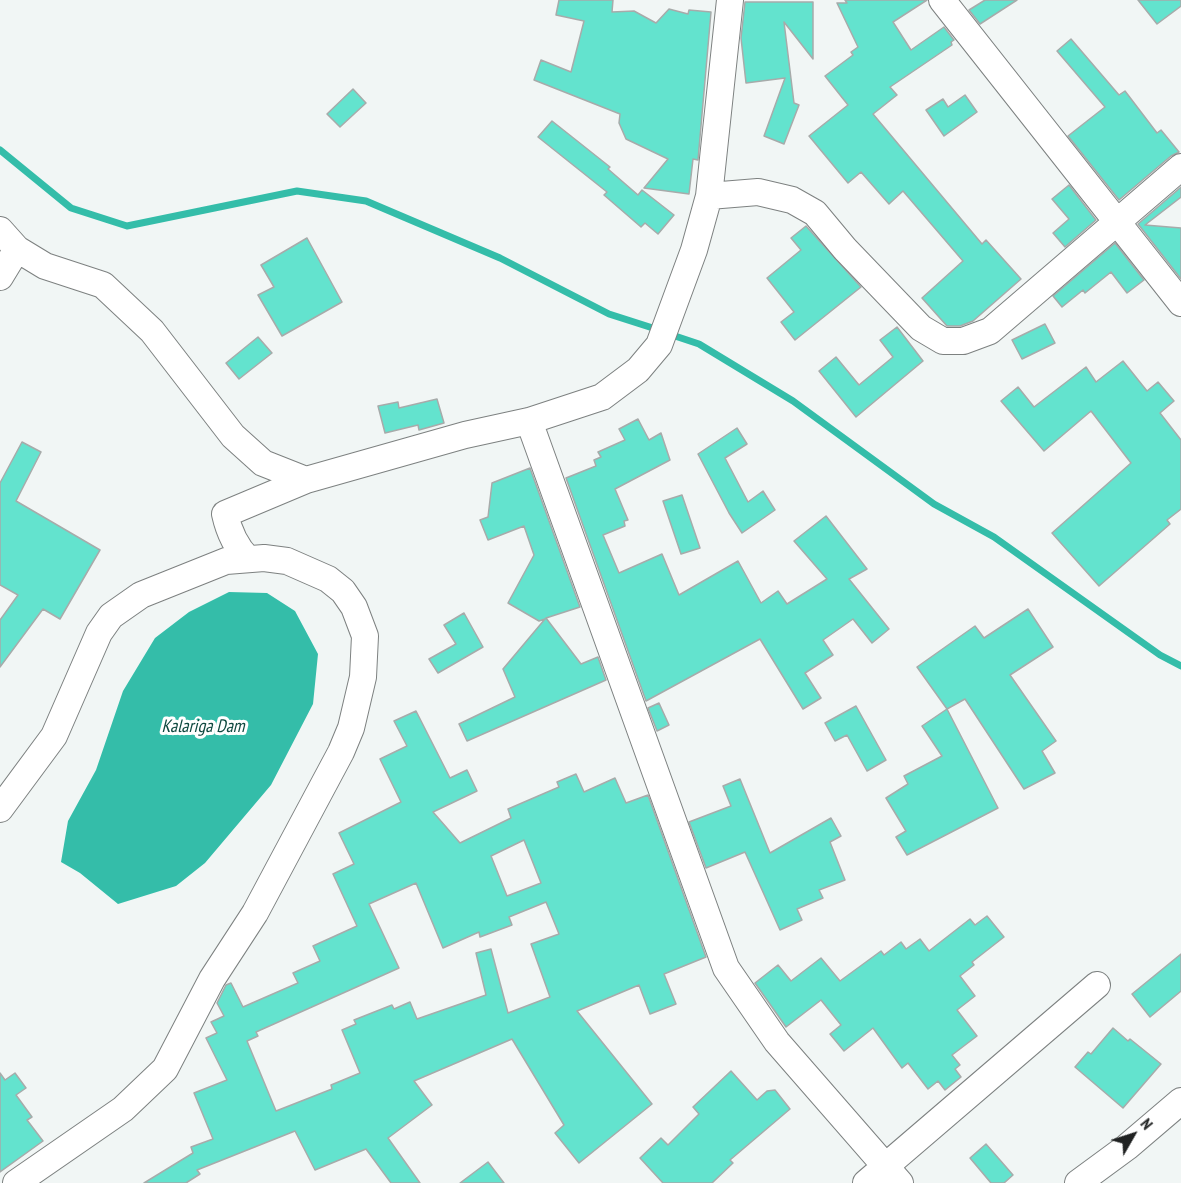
<!DOCTYPE html>
<html>
<head>
<meta charset="utf-8">
<style>
	body { margin:0 }
	#map { position:relative; width:1181px; height:1183px; overflow:hidden; background:#f1f6f5; font-family:"PT Sans Narrow",sans-serif }
	canvas { display:block }
	.north { position:absolute; left:1103px; top:1105px; width:60px; height:60px; -webkit-text-stroke:4px #fff; paint-order:stroke; rotate:51deg; font-size:16px; font-weight:700; line-height:24px; text-align:center; color:#202222 }
	.north::after { content:''; display:block; margin:auto; width:21px; height:27px; background:#202222; clip-path:polygon(50% 0,100% 100%,50% 72%,0 100%) }
</style>
</head>
<body>
<div id="map">
<canvas width="1181" height="1183"></canvas>
<div class="north">N</div>
</div>
<script>
const ctx = document.querySelector('canvas').getContext('2d');
ctx.lineJoin = 'round';
function paint(path, color) {
  ctx.fillStyle = color;
  ctx.fill(path, 'evenodd');
}
function strokePath(path, color, width, dash) {
  ctx.strokeStyle = color;
  ctx.lineWidth = width;
  ctx.lineCap = dash ? 'butt' : 'round';
  ctx.setLineDash(dash || []);
  ctx.stroke(path);
}
function label(font, color, halo, rows, align = 'center') {
  ctx.font = font + ' "PT Sans Narrow",sans-serif';
  ctx.lineWidth = 6;
  ctx.setLineDash([]);
  ctx.textBaseline = 'middle';
  ctx.strokeStyle = halo;
  ctx.fillStyle = color;
  for (const [text, x, y, turn = 0] of rows) {
    ctx.save();
    ctx.translate(x, y);
    ctx.rotate((+turn || 0) * Math.PI / 180);
    ctx.textAlign = isNaN(turn) ? turn : align;
    if (halo) ctx.strokeText(text, 0, 0);
    ctx.fillText(text, 0, 0);
    ctx.restore();
  }
}
paint(new Path2D(`
	M229,592L267,593L295,611L318,654L313,704L271,785L205,863L176,886L118,904L80,873L61,862L68,821L96,770L123,691L155,638L189,612Z`), '#34bda9');
strokePath(new Path2D(`
	M0,150L71,208L127,226L297,191L366,201L500,258L609,314L659,330
	M669,334L699,344L793,401L934,504L994,537L1160,655L1181,666`), '#34bda9', 7);
const building = new Path2D(`
	M559,0H613L612,12L634,11L656,23L669,9L688,14L689,10L711,12L698,160L693,159L689,194L644,188L668,159L626,139L619,123L620,114L534,80L541,60L571,72L584,21L556,15Z
	M845,0H927L893,22L911,50L944,27L954,40L951,42L952,45L890,87L897,95L873,114L982,244L986,240L1021,279L973,321L960,326H947L922,298L963,261L903,191L889,204L861,172L848,183L809,136L848,105L825,76L853,55L851,52L858,47L837,3H847Z
	M985,0H1017L980,24L969,10Z
	M1138,0H1181V6L1157,24Z
	M745,2H813V59L784,22L794,103L799,105L784,144L764,136L785,78L746,83L741,38Z
	M1071,39L1119,95L1125,91L1157,133L1161,130L1179,152L1171,156L1119,200L1068,136L1105,107L1057,51Z
	M353,89L366,103L340,127L327,114Z
	M965,95L977,112L944,136L926,110L943,99L948,107Z
	M552,121L610,167L608,169L638,195L642,190L674,215L658,234L645,223L641,227L604,195L607,192L538,137Z
	M1069,185L1096,220L1065,247L1053,233L1069,219L1052,199Z
	M1181,187V197L1145,225L1181,228V279L1138,224Z
	M806,226L861,287L795,340L781,322L794,312L767,278L801,250L791,238Z
	M307,238L342,302L282,336L258,295L274,287L261,265Z
	M1115,243L1144,280L1127,293L1111,272L1085,293L1083,290L1062,307L1053,296Z
	M1045,324L1055,343L1022,359L1012,340Z
	M897,327L923,361L856,417L819,371L836,357L859,385L893,357L880,340Z
	M258,337L272,353L239,379L226,363Z
	M1123,361L1147,391L1158,382L1174,401L1160,413L1181,440V509L1167,520L1170,524L1099,586L1052,533L1131,463L1091,411L1044,451L1001,401L1018,387L1034,407L1086,367L1096,382Z
	M437,399L444,423L419,430L418,425L385,433L378,406L398,402L399,408Z
	M638,419L649,440L661,433L670,460L615,489L628,520L624,521L625,526L603,535L619,573L662,554L679,595L738,561L761,603L778,591L787,604L827,579L794,541L826,516L867,569L849,579L889,629L872,643L853,619L823,640L833,655L805,673L821,698L803,709L760,639L646,701L566,478L596,466L594,460L601,457L598,452L625,440L619,429Z
	M737,428L747,444L725,458L748,502L763,491L775,510L742,533L729,513L698,454Z
	M22,442L41,452L16,501L100,550L60,619L43,609L0,667V620L18,595L0,585V483Z
	M530,468L580,607L546,618L581,664L598,657L606,680L467,741L459,724L515,697L503,669L545,619L539,621L508,603L534,555L524,526L488,540L480,520L488,517L492,483Z
	M682,495L700,548L681,554L663,501Z
	M1028,609L1053,647L1010,675L1056,741L1042,751L1055,773L1024,789L965,699L947,709L917,667L975,626L984,638Z
	M464,613L483,647L438,673L429,659L456,644L444,625Z
	M659,703L669,725L657,731L648,708Z
	M856,706L886,760L867,771L847,735L835,741L825,723Z
	M947,709L998,808L907,855L896,837L906,831L886,798L908,784L904,776L942,756L922,726Z
	M416,711L450,778L467,770L477,791L433,812L460,843L511,818L508,809L559,787L557,782L576,774L584,792L615,778L626,803L648,795L706,957L664,974L676,1004L650,1014L639,985L577,1011L652,1104L579,1163L555,1133L564,1125L512,1039L414,1081L432,1105L388,1138L420,1183H391L366,1149L315,1170L295,1131L197,1170L200,1174L186,1183H144L193,1153L191,1147L213,1139L194,1093L227,1080L206,1038L217,1033L211,1022L224,1016L217,1003L226,985L231,983L243,1007L298,983L293,973L320,961L313,946L357,926L333,874L354,864L339,833L401,802L380,759L407,746L394,721ZM524,840L541,883L507,896L491,856ZM416,883L443,948L479,932L480,937L512,925L509,917L546,902L559,934L531,944L550,997L508,1013L491,949L476,953L486,995L417,1019L410,1002L394,1009L392,1005L354,1020L356,1024L342,1030L360,1073L331,1085L332,1089L276,1111L247,1041L258,1036L256,1032L399,968L369,904Z
	M740,779L770,853L831,818L841,836L830,842L845,880L819,890L823,898L797,909L802,920L780,930L745,852L706,868L689,822L731,806L723,786Z
	M987,916L1004,937L972,962L974,965L960,976L975,996L957,1010L977,1036L952,1055L960,1065L955,1069L961,1077L945,1090L938,1081L928,1089L908,1063L902,1068L873,1028L844,1051L830,1034L841,1025L821,1000L786,1027L755,983L778,965L791,981L821,958L840,981L881,951L884,955L901,942L906,949L920,939L929,951L970,919L975,925Z
	M1181,954V991L1150,1017L1132,994Z
	M1113,1028L1128,1041L1130,1039L1161,1064L1123,1108L1075,1067L1088,1052L1091,1054Z
	M731,1071L757,1100L767,1091L775,1090L790,1109L730,1160L733,1163L712,1183H663L640,1158L661,1138L668,1145L699,1114L693,1107Z
	M0,1073L5,1080L15,1073L26,1088L16,1095L32,1117L27,1120L43,1141L0,1172Z
	M986,1144L1013,1175L1004,1183H991L970,1158Z
	M488,1162L504,1183H460Z`);
paint(building, '#63e3ce');
strokePath(building, '#a7abaa', 1.5);
const minor = new Path2D(`
	M942,0L1181,303
	M709,196L758,192L792,200L815,213L845,249L921,328L943,341H963L990,331L1181,167
	M0,230L17,249L45,266L103,285L152,331L233,436L263,463L306,480
	M0,277L17,249
	M529,421L726,968L777,1042L900,1183
	M248,559C235,546 229,532 225,514L306,480L465,435L529,421L602,397L638,370L659,345L694,250L709,196L730,0
	M0,809L54,736L99,633L111,616L141,595L226,561L264,558L287,561L328,579L343,591L354,607L365,636L363,677L351,728L341,752L255,913L212,979L165,1069L123,1109L16,1183
	M866,1183L1097,985
	M1078,1183L1127,1147L1181,1101`);
strokePath(minor, '#7d8180', 28);
strokePath(minor, '#fff', 26);
label('italic 18px', '#0f4940', '#fff', [
	["Kalariga Dam",203,727]
]);
</script>
</body>
</html>
